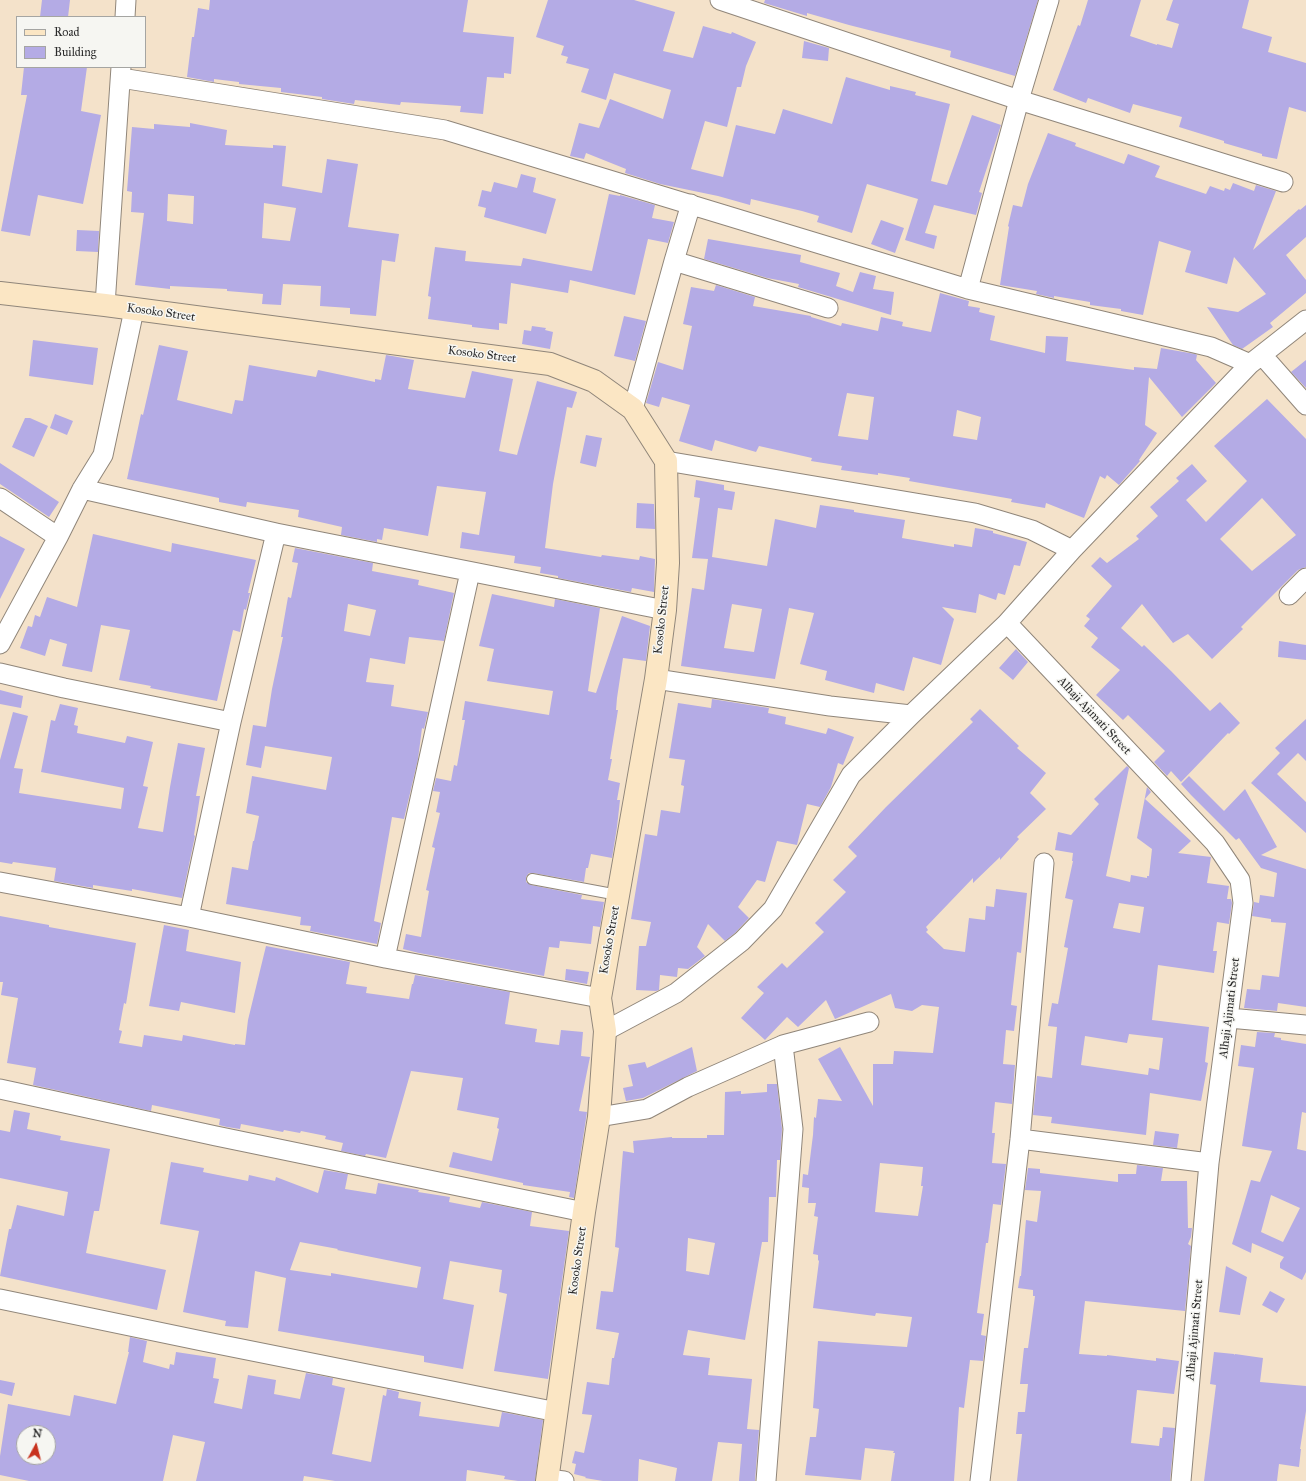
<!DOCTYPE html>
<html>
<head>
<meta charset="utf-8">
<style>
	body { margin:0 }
	#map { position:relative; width:1306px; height:1481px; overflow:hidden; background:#f4e2ca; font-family:"IM FELL Great Primer",serif }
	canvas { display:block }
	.legend { position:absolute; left:16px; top:16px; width:130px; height:52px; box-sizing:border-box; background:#f6f6f2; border:1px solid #a5a5a2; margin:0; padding:5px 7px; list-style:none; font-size:12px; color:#2b2b2b }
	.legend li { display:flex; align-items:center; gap:8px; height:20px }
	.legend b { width:20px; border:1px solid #a5a5a2 }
	.north { position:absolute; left:16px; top:1425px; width:40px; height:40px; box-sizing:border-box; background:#f6f6f2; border:1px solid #a5a5a2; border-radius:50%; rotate:7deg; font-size:11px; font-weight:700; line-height:16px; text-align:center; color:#2b2b2b }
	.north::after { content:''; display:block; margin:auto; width:14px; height:18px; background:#c8321e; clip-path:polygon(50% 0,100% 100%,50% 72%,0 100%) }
</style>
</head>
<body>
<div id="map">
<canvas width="1306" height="1481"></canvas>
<ul class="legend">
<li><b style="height:5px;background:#fbe6c4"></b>Road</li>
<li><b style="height:11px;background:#b4abe5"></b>Building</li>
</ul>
<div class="north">N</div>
</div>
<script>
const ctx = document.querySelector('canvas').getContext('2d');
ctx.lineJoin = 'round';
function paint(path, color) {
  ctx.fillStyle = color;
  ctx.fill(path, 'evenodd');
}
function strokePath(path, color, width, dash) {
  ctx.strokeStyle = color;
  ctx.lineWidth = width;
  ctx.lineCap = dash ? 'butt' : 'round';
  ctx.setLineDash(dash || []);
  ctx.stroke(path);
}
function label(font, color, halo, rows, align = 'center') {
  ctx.font = font + ' "IM FELL Great Primer",serif';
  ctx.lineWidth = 3;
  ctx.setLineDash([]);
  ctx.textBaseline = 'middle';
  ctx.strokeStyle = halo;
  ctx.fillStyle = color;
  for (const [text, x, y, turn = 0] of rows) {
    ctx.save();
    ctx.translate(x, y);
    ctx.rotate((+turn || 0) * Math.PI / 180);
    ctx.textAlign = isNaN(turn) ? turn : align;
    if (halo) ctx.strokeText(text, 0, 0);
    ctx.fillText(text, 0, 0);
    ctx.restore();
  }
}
paint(new Path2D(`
	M42,0H70L68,17H40Z
	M210,0H468L463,32L514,37L511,74L504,73V78L487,77L483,114L460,112L461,106L401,102L400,105L355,100L354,104L322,99V97L281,92V88L239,84V82L214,79V82L187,77L192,37H194L198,8L209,10Z
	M548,0H634L675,12L663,51L693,58L703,26L731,34L732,32L756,42L746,66L741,87H737L727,127L705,121L691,169L723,177L736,125L775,134L783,109L832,124L846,77L890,90V86L916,92L915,95L950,104L931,181L947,185L972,115L1001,125L979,192L982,193L976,215L934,205L925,233L937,236L934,249L905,240L918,199L867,184L852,233L817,222L819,216L802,211L751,199L750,205L718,196L660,184L625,173L626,169L586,153L584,159L570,156L579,123L599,128L610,99L663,119L671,90L614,73L606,100L581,92L589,69L566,63L568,57L561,55L564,46L536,37Z
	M765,0H1038L1015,76L950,57L951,51L849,25L807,13V16L764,3Z
	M1088,0H1141L1130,36L1157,45V44L1172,48L1179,24L1166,20L1173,0H1249L1242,28L1272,37L1268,52L1306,63V112L1289,107L1277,159L1262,156V154L1224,143V141L1179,127L1182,117L1133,104L1130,113L1088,98L1086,103L1053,90L1078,25L1080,26Z
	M804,41L829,48L828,61L802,58Z
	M24,67H87L81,111L101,115L83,204L38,195L30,236L1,231L27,95H21Z
	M190,123L227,130L225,145L273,148V145L286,146L282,186L322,193L327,159L358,164L348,227L399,234L395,262L382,260L376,316L350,314V308L320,306L321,286L283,284L281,305L262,304L263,294L227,291V289L170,286V289L135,285L144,213L131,212L132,192L127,191L132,127L154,129V124L190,127ZM168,194L194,196L193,224L167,221ZM264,203L296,208L290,241L262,238Z
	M1048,133L1076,143L1075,146L1124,164L1128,154L1160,166L1155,177L1206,194L1210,186L1224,191L1225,188L1230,190L1233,183L1254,191L1256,185L1276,191L1253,250L1299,209L1300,210L1306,205V237L1286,255L1306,280V293L1270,323L1273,327L1242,349L1233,345L1207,307L1238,312L1266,294L1234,257L1227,284L1185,272L1191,251L1159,241L1143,315L1121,311V309L1090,305V302L1054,296V298L1036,294L1037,291L1000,285L1009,227L1008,226L1013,205L1022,207L1028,184Z
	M521,174L536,178L533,192L556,199L546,234L484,217L486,208L478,206L482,190L491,192L494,182L517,188Z
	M609,194L620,196V195L655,205L652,218L674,222L668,243L648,239L635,295L570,280L568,293L511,283L507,324L499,323V330L472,327V325L428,319L431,297L428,296L435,247L466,251L465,261L521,266L523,258L592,271Z
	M881,220L904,228L895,253L871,244Z
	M77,230L99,231L98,252L76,251Z
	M708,239L801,255L800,262L840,273L836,286L853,292L860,272L876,276L873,289L894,292L891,315L798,287L799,284L767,278L704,259Z
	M716,285L755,297L753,306L811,316V317L841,326L842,323L878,331L881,317L903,322L902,326L931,332L940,293L969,301L968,306L980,308L979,312L995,316L990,340L1045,353L1046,336L1068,337L1066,361L1134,370V367L1157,369L1161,348L1195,354L1197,355L1196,360L1216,383L1182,417L1149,377L1145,425L1157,433L1139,460L1140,461L1119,485L1107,475L1105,479L1100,476L1084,518L1046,503L1045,508L1011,502L1012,499L909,481L910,478L878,473V475L841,470L842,466L811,461L812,458L759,446L756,452L715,440L712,451L679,441L690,405L662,397L659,407L646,403L658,362L683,370L692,326L683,324L691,287L714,291ZM847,393L874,397L868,440L838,436ZM957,410L981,417L977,440L953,436Z
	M624,316L646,321L635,361L614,356Z
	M532,326L546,328L545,330L553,332L550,349L522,344L524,330L531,331Z
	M33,340L98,348L93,385L29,376Z
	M159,345L188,351L177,400L232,414L235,400L243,401L249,365L316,377L318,370L375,382V379L381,380L386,355L392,356L414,360L408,389L465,398L472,371L513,379L499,451L517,455L537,381L577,392L572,408L567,407L553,484L545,548L601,557L602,555L639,560L640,556L655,559L654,592L632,588L631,592L558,578V576L540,573L541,567L514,563L515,556L460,548L462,532L479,535L486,492L437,486L428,536L384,528L382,540L377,539V542L341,535L342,527L298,517L299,510L247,502L246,507L219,502V498L127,479L141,414L143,415Z
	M1306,360V388L1291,372Z
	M1267,399L1306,439V567L1298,570L1241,627L1243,629L1212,659L1188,634L1173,643L1142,604L1121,628L1142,647L1144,645L1171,671L1210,711L1220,702L1240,723L1229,734L1228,733L1181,782L1171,771L1167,776L1154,762L1165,751L1128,715L1123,720L1096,695L1120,670L1091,647L1098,638L1084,626L1090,619L1086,616L1112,586L1091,566L1100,557L1107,563L1139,539L1136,536L1158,516L1150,507L1179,481L1176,478L1192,464L1207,481L1186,500L1206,522L1247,481L1214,446ZM1262,498L1296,535L1252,571L1220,539Z
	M55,414L73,421L67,435L50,428Z
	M25,418H30L48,426L34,457L12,447Z
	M586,435L602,438L596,467L580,463Z
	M0,463L59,502L49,517L0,484Z
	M696,480L724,485V490L735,492L732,510L718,508L712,557L767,566L775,519L816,528L820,505L854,510V512L905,520L902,538L954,547V544L972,547L975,528L993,531V533L1027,542L1020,566L1014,565L1005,595L998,593L996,600L979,594L976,613L942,607L954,619L941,665L913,657L904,691L876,683L874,693L825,680L827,671L800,664L814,613L789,608L775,679L681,666L692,588L704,590L708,559L692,558L700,498L694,497ZM732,604L762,609L754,652L724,648Z
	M637,503L654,504L655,529L636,528Z
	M93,534L171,552L172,543L256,560L248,593H250L246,610L244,609L240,632L233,630L217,701L150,688L151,686L119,680L130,630L101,625L92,672L62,666L67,644L50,639L45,656L20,648L28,626L32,627L35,615L40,617L47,597L77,607Z
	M0,536L25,549L0,599Z
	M295,548L373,563L372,571L419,580L418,585L454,593L444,641L409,637L405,664L370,658L366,682L394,685L391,706L428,712L424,729L422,728L418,759L404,819L392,817L374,921L381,923L377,944L310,931L311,926L300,925L301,917L226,904L232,867L248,870L253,841H254L259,816L246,813L252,776L326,790L332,757L265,746L261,768L246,765L253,725L266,727L272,689L283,637H281L288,597L291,598L298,563L292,562ZM348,604L376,610L370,636L344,631Z
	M492,594L554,607L555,599L600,608L588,691L596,693L622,616L650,626L646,661L623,658L617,698L616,710H618L610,759H612L608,780L620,783L617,800H620L617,827L612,858L591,854L588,868H586L584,882L533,873H529L526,877V882L531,885L582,895L581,899L604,902L600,927L593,926L591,944L560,941L559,948L549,947L544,976L419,953L403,949L406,934L421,937L429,891L426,890L435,848L432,847L440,813L436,812L440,792L433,791L436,778L451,781L454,765L457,766L465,720H462L465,701L549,715L553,691L487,681L494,649L479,646Z
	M1279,641L1306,645V660L1278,657Z
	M1016,649L1028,662L1013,680L999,668Z
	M0,690L23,696L21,708L0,704Z
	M712,699L769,708L768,713L786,717L785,724L826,734L828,728L854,737L843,765L838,763L831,787L820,807L807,804L797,845L777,841L765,882L757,880L738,907L749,918L735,933L725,941L708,924L697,947L705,956L688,969L678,968L677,977L660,975L659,990L656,991L636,990L639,946H646L651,922L631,919L645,834L657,836L661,810L680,813L684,786L681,785L685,760L669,758L678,703L711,708Z
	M60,704L78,708L74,725L78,726L77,733L125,743L127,736L153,742L143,786L148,787L138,828L163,832L170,787L178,743L205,748L196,796H200L194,835L195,836L182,898L132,889V891L93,885V888L54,881L56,868L13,862L12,864L0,862V760L13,712L28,716L14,768L23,769L19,793L121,809L124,788L41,772L51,720L55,721Z
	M980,709L1019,746L1017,748L1046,773L1030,793L1046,809L1017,837L1019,839L1000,860V857L973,883V878L926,927L928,930L926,932L944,949L965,952L969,918L985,920L986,906L994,907L996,889L1027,893L1021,953L1017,952L1011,1005L1017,1006L1014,1031L1006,1030L1003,1064L1015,1065L1012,1104L995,1102L992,1133H995L992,1163L1006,1164L1001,1205L993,1204L988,1243H986L977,1313L984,1314L981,1335L986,1336L983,1361L970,1360L964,1408L959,1407L954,1481H891L895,1453H893L894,1451L865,1448L861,1480L805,1475L810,1437H816L819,1409L813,1408L818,1341L907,1347L912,1317L876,1313L875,1316L813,1308L819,1261L818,1260V1255L813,1254L818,1217L814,1216L816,1203H808L809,1188L802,1187L803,1174L808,1175L813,1135L814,1117L816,1118L818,1099L842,1101L818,1059L840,1047L873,1106V1064H893L894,1051L933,1053L939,1007L922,1005L912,1011L895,1008L891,994L835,1019L826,1000L798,1027L787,1017L765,1040L741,1018L764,993L757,987L782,963L787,968L824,932L815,923L846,892L833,880L857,856L848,847L886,807L973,722L970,719ZM880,1163L923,1167L921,1186H923L918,1216L875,1212Z
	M1306,719V761L1298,753L1277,774L1306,802V833L1251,783L1280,753L1275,748Z
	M1127,766L1129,768L1106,876L1130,882L1131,875L1147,878V876H1149L1152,849L1137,838L1147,787L1151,792L1145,799L1191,841L1178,853L1211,857L1207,883L1229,886L1227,899H1231L1232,903L1229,924L1217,922L1213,951H1217L1214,973L1158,965L1152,1020L1209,1027L1205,1062L1208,1063L1201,1101L1150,1093L1146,1135L1051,1123L1052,1117L1033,1115L1037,1076L1052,1078L1057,1027L1048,1026L1052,1003L1058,1004L1068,948L1064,947L1073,900L1065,898L1073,861H1072L1073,853L1055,850L1058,832L1071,835L1099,804L1094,799ZM1119,903L1144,907L1140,933L1113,928ZM1129,1034L1163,1038L1159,1070L1149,1068L1148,1075L1081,1065L1085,1036L1127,1043Z
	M1189,776L1224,811L1245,789L1277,847L1261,855L1306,869V1007L1278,1003L1277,1011L1244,1008L1247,989L1260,990L1262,975L1279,977L1286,923L1271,922V919L1252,916L1254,902L1259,903L1260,895L1274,897L1277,873L1261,868L1239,838L1236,840L1191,795L1181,784Z
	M0,916L49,925V927L136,943L126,1004L124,1003L119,1030L122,1031L119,1043L142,1047L144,1035L182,1041L183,1035L235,1045V1044L245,1045L248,1020L266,946L350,962L346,984L367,987L366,993L409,999L412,984H413L415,975L510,992L505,1024L537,1029L535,1042L559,1045L561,1030L583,1032L581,1056L590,1057L579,1111L587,1112L574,1198L569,1197L570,1192L523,1185V1183L449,1167L453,1152L492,1161L499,1129L497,1128L499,1118L457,1110L463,1078L411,1071L386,1158L366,1154L365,1156L341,1151L343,1143L325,1139L326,1136L301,1131L300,1133L284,1130L283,1132L241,1124L240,1129L227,1127L219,1125L220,1119L152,1105L151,1111L33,1085L36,1068L7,1063L18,998L1,995L3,982H0Z
	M164,925L189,930L186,951L241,962L235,1013L181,1002L179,1011L149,1006Z
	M566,969L589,972L587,984L565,980Z
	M1257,1032L1275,1033L1274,1037L1281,1038V1040L1306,1044V1113L1302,1112L1297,1149L1306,1151V1272L1302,1280L1280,1268V1263L1284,1257L1252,1243L1251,1253L1232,1244L1251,1180L1260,1182L1272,1151L1242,1146L1254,1068L1238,1066L1241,1045L1255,1047ZM1271,1195L1300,1208L1283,1242L1261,1232Z
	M692,1047L697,1071L643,1098L626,1101L623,1088L633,1086L628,1065L645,1062L647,1068Z
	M767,1084H777L782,1129L780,1160H777L776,1197H769L768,1242H762L745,1340L688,1330L683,1355L710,1358L708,1375L752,1379L747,1429L759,1430L755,1481H739L742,1444L718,1442L712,1481H675L677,1468L639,1459L638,1481H603L585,1478L586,1477L574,1474L576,1464L572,1463L575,1451L584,1453L592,1415L582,1414L587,1382L609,1385L612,1358H614L619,1333L596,1329L601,1291L613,1292L619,1248L615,1247L623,1151L634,1153L633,1141L672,1137V1138H707V1135H724L725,1092L741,1091V1094L767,1092ZM688,1238L715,1243L709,1275L686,1271Z
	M14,1110L30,1113L27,1129L61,1136L60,1140L110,1149L99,1211H94L86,1253L166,1270L157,1310L0,1276L9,1229H11L17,1205L64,1216L68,1192L0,1178V1130L10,1132Z
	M1155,1131L1179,1134L1177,1148L1153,1145Z
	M171,1162L204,1168L203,1172L248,1181L249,1175L275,1181L276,1177L318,1193L324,1170L348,1174L345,1189L376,1194L378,1183L419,1190L418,1192L450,1197L449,1202L480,1208L482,1202L532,1212L530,1226L569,1231L548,1379L494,1371L507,1294L499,1292L502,1270L450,1261L443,1299L474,1305L463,1369L424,1362V1356L278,1331L286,1278L255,1271L248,1328L225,1326L226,1321L183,1312L199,1231L160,1224ZM300,1242L338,1249L337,1250L421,1267L417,1288L331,1273V1276L290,1270Z
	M1137,1165L1163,1168L1161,1181H1187L1188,1228H1192L1191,1237L1188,1244L1191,1246L1185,1311L1085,1301L1079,1354L1107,1356V1355L1156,1361V1358L1179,1361L1174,1394L1137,1390L1131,1443L1159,1446L1160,1438H1162L1163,1427L1175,1428L1170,1481H1017L1022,1434H1016L1018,1412H1025L1028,1384H1020L1024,1348H1028L1035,1296H1033V1290L1018,1288L1020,1276H1021L1026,1220L1037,1222L1041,1191L1025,1190L1028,1168L1040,1169V1173L1118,1182V1174H1136Z
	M1226,1266L1247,1277L1240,1315L1219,1312Z
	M1270,1291L1285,1299L1277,1313L1262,1305Z
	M130,1337L147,1341L143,1362L169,1369L170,1364L174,1365L176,1352L216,1358L213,1378L219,1379L214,1403L242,1409L248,1375L276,1380L274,1394L300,1399L306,1373L333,1378L332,1385L345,1388L332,1454L371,1462L383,1395L386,1396L387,1389L399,1392L398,1398L421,1402L419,1416L499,1427L502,1412L543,1420L535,1481H518L504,1479L505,1476L467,1470L466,1481H335L304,1476L303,1481H196L205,1442L173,1435L163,1481H29L0,1475V1456L8,1404L70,1416L74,1395L116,1404L129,1352H128ZM24,1433H48V1457H24Z
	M1214,1352L1234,1354V1355L1235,1354L1263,1358L1260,1382L1306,1386V1411L1300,1449H1301L1299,1467L1279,1464L1277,1481H1204L1216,1385L1210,1384Z
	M0,1380L15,1383L12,1396L0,1393Z`), '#b4abe5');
const lane = new Path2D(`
	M532,879L618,895`);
const street = new Path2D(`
	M720,0L1019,100L1283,182
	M125,17L126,0
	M121,78L445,130L968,289L1211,347L1250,364
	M674,261L828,308
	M968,289L1019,100L1049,0
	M105,305L121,67
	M1262,355L1306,405
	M633,409L674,261L691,204
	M666,461L975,513L1032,530L1072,550
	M82,489L276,533L665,610
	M0,498L58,537
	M1289,595L1306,578
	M1007,623L1215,843L1240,880L1243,903L1209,1163L1181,1481
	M0,644L58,537L82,489L103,455L134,310
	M0,673L64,688L231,722
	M656,679L830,706L911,715
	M0,882L189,917L385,958L600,998
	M189,917L231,722L276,533
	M385,958L470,572
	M1229,1018L1306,1025
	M605,1031L676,993L742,941L773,909L851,775L911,715L1007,623L1072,550L1250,364L1306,320
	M0,1089L216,1136L584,1212
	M599,1117L647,1109L688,1087L783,1045L869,1022
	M1020,1139L1209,1163
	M0,1299L202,1341L557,1412
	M547,1479L564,1481
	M766,1481L793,1129L783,1045
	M980,1481L1020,1139L1044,863`);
const secondary = new Path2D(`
	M0,293L105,305L550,364L594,381L633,409L666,461L668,563L665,610L656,679L600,998L605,1031L599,1117L584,1212L547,1481`);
strokePath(lane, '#90867a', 12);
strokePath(street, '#90867a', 21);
strokePath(secondary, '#90867a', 24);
strokePath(lane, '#fff', 10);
strokePath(street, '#fff', 19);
strokePath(secondary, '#fbe6c4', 22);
label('12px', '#2b2b2b', '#f6f6f2', [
	["Kosoko Street",161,313,8],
	["Kosoko Street",482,355,7],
	["Kosoko Street",662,620,-84],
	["Alhaji Ajimati Street",1094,716,47],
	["Kosoko Street",610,940,-80],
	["Alhaji Ajimati Street",1230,1008,-83],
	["Kosoko Street",578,1261,-82],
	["Alhaji Ajimati Street",1195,1330,-85]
]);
</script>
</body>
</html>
